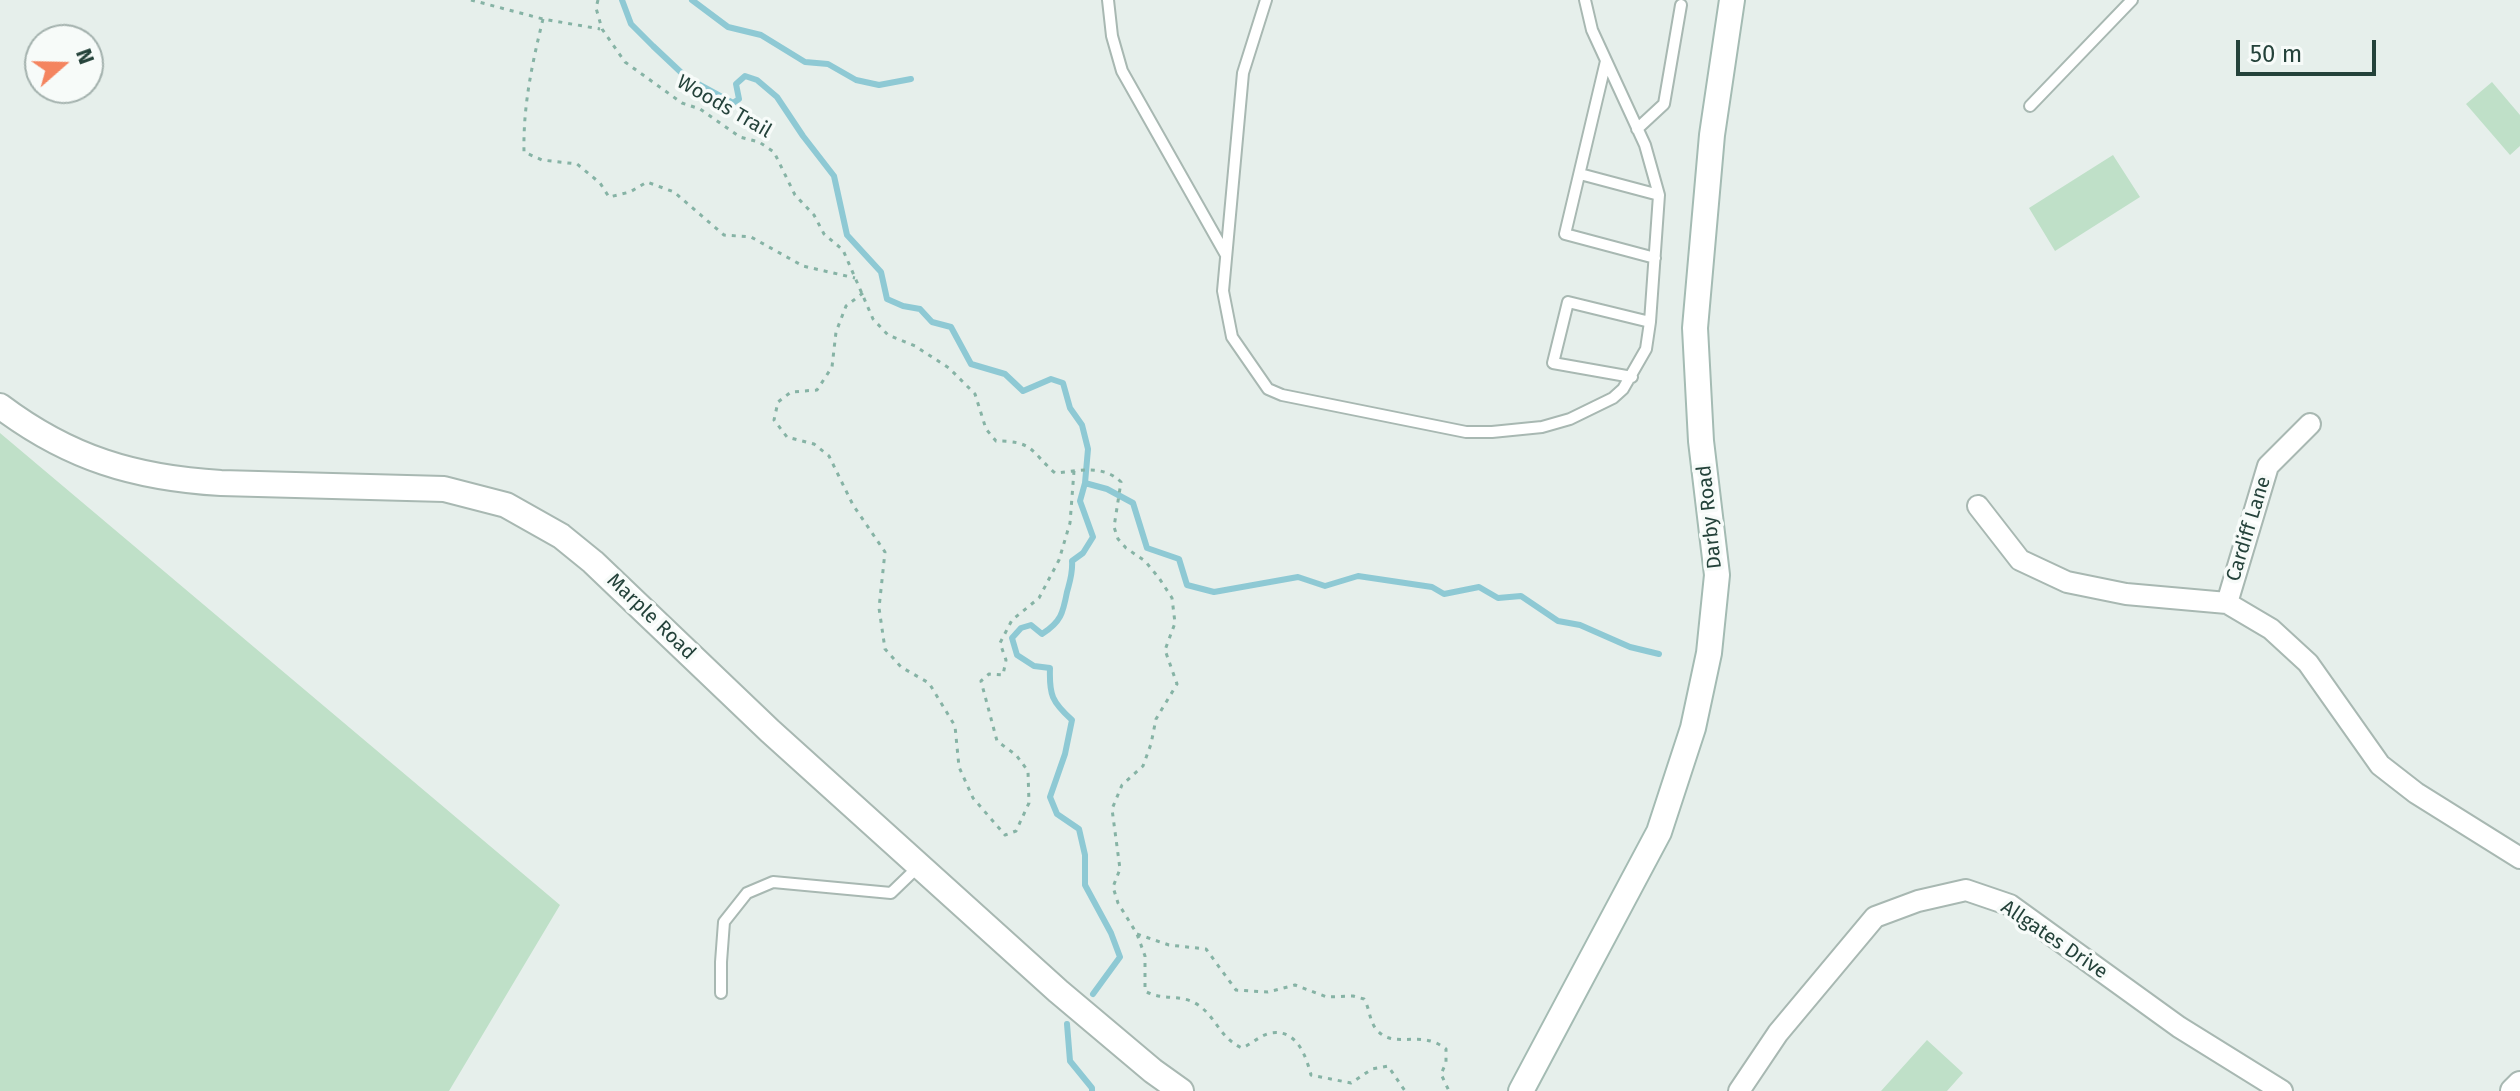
<!DOCTYPE html>
<html>
<head>
<meta charset="utf-8">
<style>
	body { margin:0 }
	#map { position:relative; width:2520px; height:1091px; overflow:hidden; background:#e6efeb; font-family:"Fira Sans",sans-serif }
	canvas { display:block }
	.north { position:absolute; left:24px; top:24px; width:80px; height:80px; box-sizing:border-box; background:#f7fbf9; border:2px solid #a3b1ad; border-radius:50%; rotate:70deg; font-size:22px; font-weight:700; line-height:32px; text-align:center; color:#24423a }
	.north::after { content:''; display:block; margin:auto; width:28px; height:36px; background:#f4845f; clip-path:polygon(50% 0,100% 100%,50% 72%,0 100%) }
	.scale { position:absolute; left:2236px; top:40px; width:140px; height:36px; box-sizing:border-box; border:4px solid #24423a; border-top:0; padding-left:10px; font-size:24px; line-height:28px; white-space:nowrap; color:#24423a; -webkit-text-stroke:6px #f7fbf9; paint-order:stroke }
</style>
</head>
<body>
<div id="map">
<canvas width="2520" height="1091"></canvas>
<div class="north">N</div>
<div class="scale">50 m</div>
</div>
<script>
const ctx = document.querySelector('canvas').getContext('2d');
ctx.lineJoin = 'round';
function paint(path, color) {
  ctx.fillStyle = color;
  ctx.fill(path, 'evenodd');
}
function strokePath(path, color, width, dash) {
  ctx.strokeStyle = color;
  ctx.lineWidth = width;
  ctx.lineCap = dash ? 'butt' : 'round';
  ctx.setLineDash(dash || []);
  ctx.stroke(path);
}
function label(font, color, halo, rows, align = 'center') {
  ctx.font = font + ' "Fira Sans",sans-serif';
  ctx.lineWidth = 7;
  ctx.setLineDash([]);
  ctx.textBaseline = 'middle';
  ctx.strokeStyle = halo;
  ctx.fillStyle = color;
  for (const [text, x, y, turn = 0] of rows) {
    ctx.save();
    ctx.translate(x, y);
    ctx.rotate((+turn || 0) * Math.PI / 180);
    ctx.textAlign = isNaN(turn) ? turn : align;
    if (halo) ctx.strokeText(text, 0, 0);
    ctx.fillText(text, 0, 0);
    ctx.restore();
  }
}
paint(new Path2D(`
	M2492,82L2520,115V146L2510,155L2466,104Z
	M2113,155L2140,197L2055,251L2029,208Z
	M0,433L560,905L449,1091H0Z
	M1927,1040L1963,1073L1947,1091H1881Z`), '#bfe0c8');
strokePath(new Path2D(`
	M622,0L631,24L653,46L687,78L733,103L739,99L736,84L745,76L757,80L777,97L803,136L834,176L847,235L881,272L887,299L903,306L920,309L932,322L951,327L971,364L1005,374L1023,391L1051,379L1063,383L1070,408L1082,425L1088,449L1085,483L1107,489L1133,503L1147,548L1179,559L1187,585L1214,592L1298,577L1325,586L1358,576L1432,587L1444,594L1479,587L1498,598L1521,596L1558,621L1580,625L1630,647L1659,654
	M692,0L728,27L761,35L805,62L828,64L856,80L879,85L911,79
	M1085,483L1080,501L1093,537L1083,553L1072,561C1073,573 1070,581 1067,592C1063,613 1061,622 1042,634L1031,625L1021,628L1012,638L1017,655L1034,666L1050,668C1049,695 1052,702 1072,720L1065,754L1050,797L1057,814L1079,829L1085,855V885L1111,933L1120,957L1093,994
	M1067,1024L1070,1061L1092,1088V1091`), '#8ec9d4', 6);
const service = new Path2D(`
	M1108,0L1112,36L1122,71L1226,255
	M1266,0L1243,73L1223,291L1232,337L1268,389L1282,395L1466,432H1492L1542,427L1570,419L1613,398L1623,389L1646,349L1650,322L1659,195L1645,145L1592,30L1585,0
	M1606,61L1565,234L1655,258
	M2030,106L2132,0
	M1637,129L1664,104L1681,5
	M1580,174L1659,195
	M1632,377L1553,363L1568,302L1650,322
	M721,993V962L724,922L747,893L773,882L891,893L919,866`);
const minor = new Path2D(`
	M1978,506L2020,560L2067,582L2126,594L2227,603L2271,629L2308,663L2380,765L2416,793L2520,858
	M2227,603L2268,466L2310,424
	M1739,1091L1778,1033L1875,917L1918,901L1966,890L2010,905L2179,1027L2282,1091`);
const tertiary = new Path2D(`
	M0,406C69,458 135,478 221,483L444,489L506,505L561,536L593,562L770,731L1058,991L1153,1071L1181,1091
	M2513,1091L2520,1084`);
const secondary = new Path2D(`
	M1521,1091L1659,832L1693,728L1709,653L1717,575L1701,441L1695,328L1712,135L1732,0`);
strokePath(service, '#a8b8b2', 14);
strokePath(minor, '#a8b8b2', 24);
strokePath(tertiary, '#a8b8b2', 28);
strokePath(secondary, '#a4bbb3', 28);
strokePath(new Path2D(`
	M471,0L543,19L600,29
	M598,0L596,8L602,29L625,62L682,103L700,109L740,137L759,142L774,152L795,195L814,215L824,234L843,250L873,319L888,335L915,346L949,368L975,394L986,429L996,441C1034,441 1030,451 1055,473C1079,471 1103,464 1121,482L1114,527L1118,539L1126,548L1145,561L1159,578L1172,598L1175,623L1165,650L1177,684L1156,719L1151,744L1143,766L1122,785L1112,809L1120,869L1113,887L1118,903L1137,934L1145,956V991C1162,1001 1179,994 1195,1003C1216,1015 1218,1037 1242,1048C1252,1044 1260,1035 1271,1033C1297,1029 1306,1056 1311,1075L1351,1083L1372,1069L1388,1066L1405,1091
	M543,19C532,64 523,106 524,152L542,160L577,164L600,183L609,197L630,192L647,182L674,192L724,235L751,237L803,266L855,278
	M863,293L846,306L836,332L832,367L817,390L791,392L778,402L774,420L787,437L814,444L829,456L853,505L885,552L879,608L885,649L901,667L929,683L955,726L959,767L973,798L1005,835L1016,831L1029,803L1028,771L1016,755L997,741L981,681L989,674L1003,675L1006,660L1000,643L1012,620L1039,598L1059,560L1070,523L1074,471
	M1137,934L1169,945L1206,949L1236,990L1268,992L1295,985L1327,997L1353,996L1364,999C1370,1009 1369,1020 1376,1029C1394,1051 1420,1028 1446,1049V1063L1441,1074L1449,1091`), '#86b3a5', 3, [4, 6]);
strokePath(service, '#fff', 10);
strokePath(minor, '#fff', 20);
strokePath(tertiary, '#fff', 24);
strokePath(secondary, '#fff', 24);
label('20px', '#24423a', '#f7fbf9', [
	["Woods Trail",724,107,30],
	["Darby Road",1710,517,-96],
	["Cardiff Lane",2249,529,-73],
	["Marple Road",651,617,44],
	["Allgates Drive",2054,940,34]
]);
</script>
</body>
</html>
